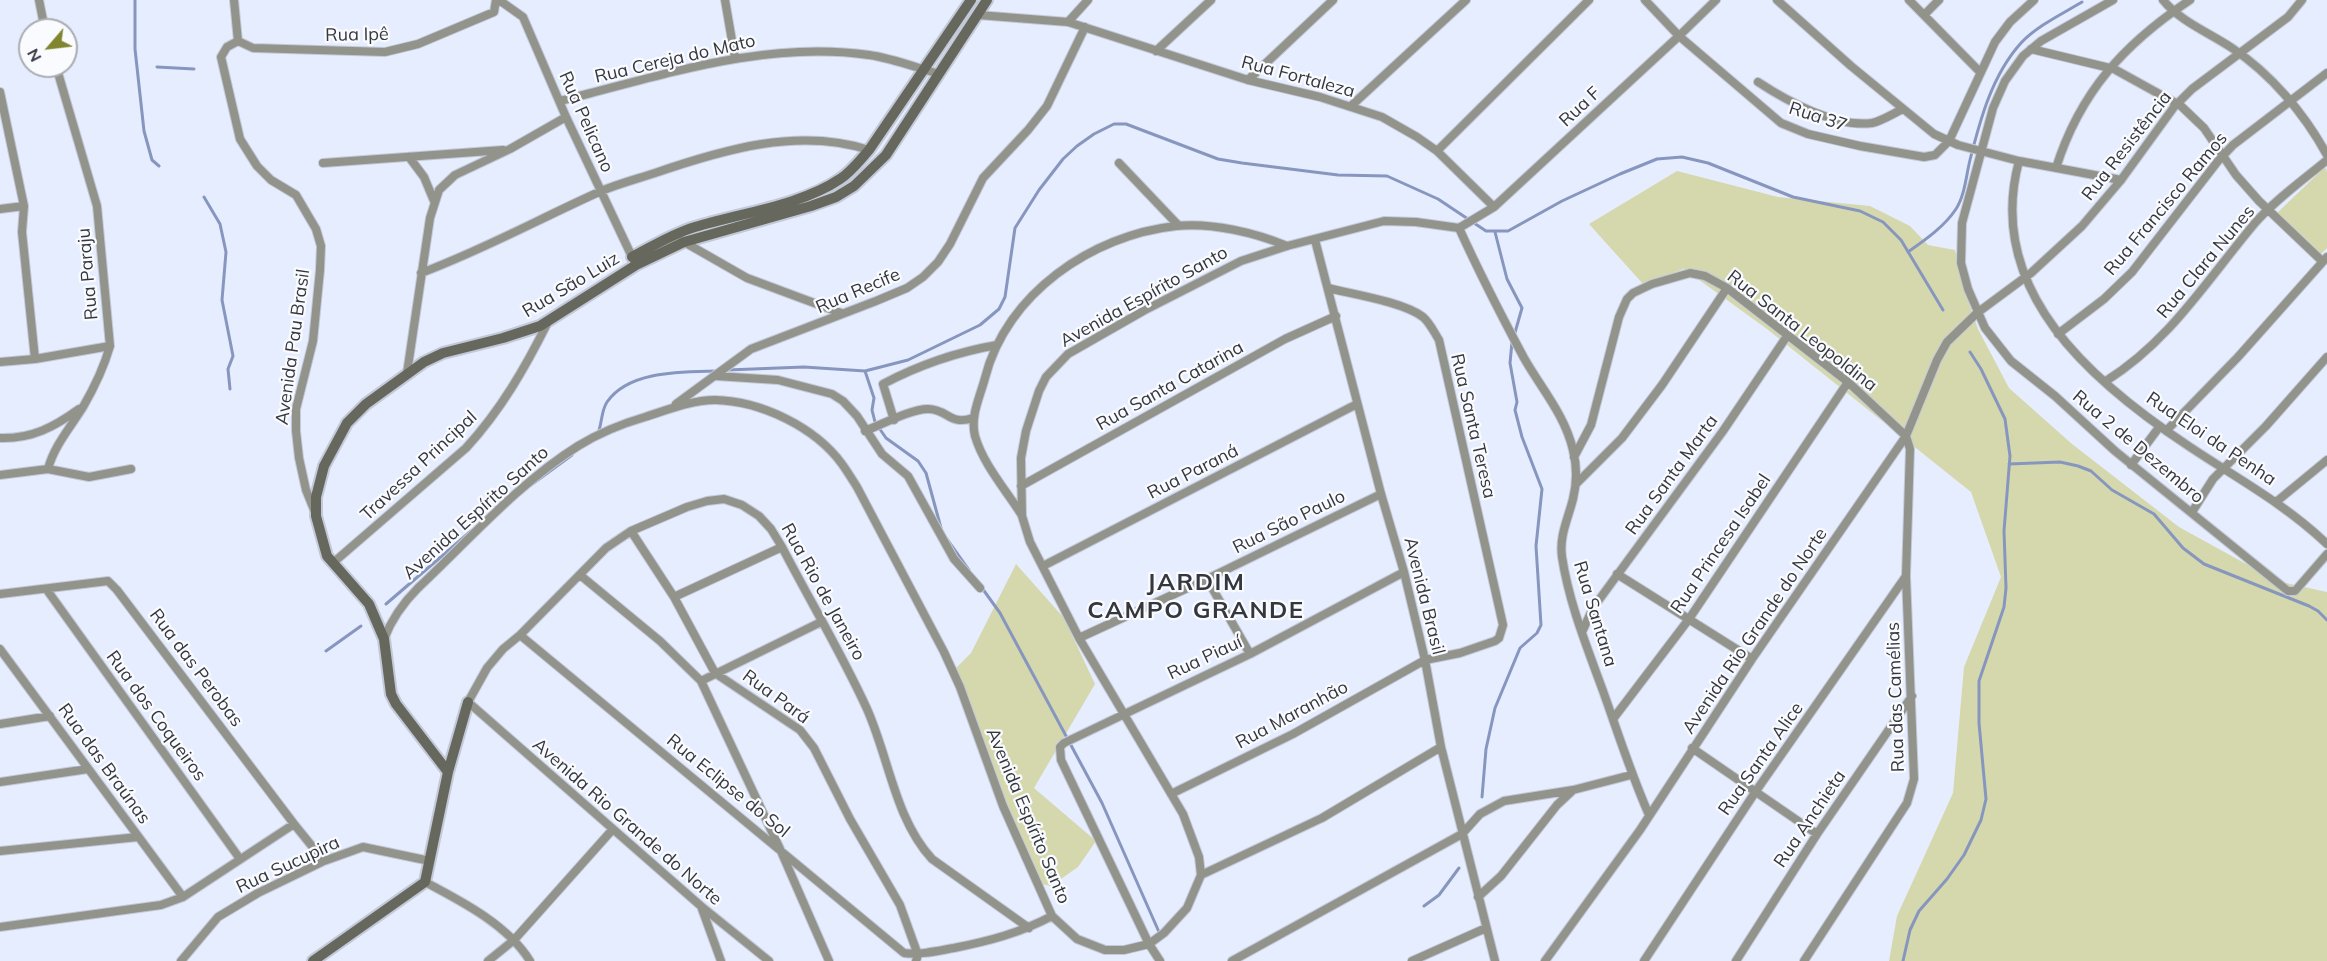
<!DOCTYPE html>
<html>
<head>
<meta charset="utf-8">
<style>
	body { margin:0 }
	#map { position:relative; width:2327px; height:961px; overflow:hidden; background:#e6edff; font-family:Mulish,sans-serif }
	canvas { display:block }
	.north { position:absolute; left:18px; top:18px; width:60px; height:60px; box-sizing:border-box; background:#f9fbfe; border:2px solid #abadb1; border-radius:50%; rotate:242deg; font-size:16px; font-weight:700; line-height:24px; text-align:center; color:#35373e }
	.north::after { content:''; display:block; margin:auto; width:21px; height:27px; background:#82852f; clip-path:polygon(50% 0,100% 100%,50% 72%,0 100%) }
</style>
</head>
<body>
<div id="map">
<canvas width="2327" height="961"></canvas>
<div class="north">N</div>
</div>
<script>
const ctx = document.querySelector('canvas').getContext('2d');
ctx.lineJoin = 'round';
function paint(path, color) {
  ctx.fillStyle = color;
  ctx.fill(path, 'evenodd');
}
function strokePath(path, color, width, dash) {
  ctx.strokeStyle = color;
  ctx.lineWidth = width;
  ctx.lineCap = dash ? 'butt' : 'round';
  ctx.setLineDash(dash || []);
  ctx.stroke(path);
}
function label(font, color, halo, rows, align = 'center') {
  ctx.font = font + ' Mulish,sans-serif';
  ctx.lineWidth = 4.5;
  ctx.setLineDash([]);
  ctx.textBaseline = 'middle';
  ctx.strokeStyle = halo;
  ctx.fillStyle = color;
  for (const [text, x, y, turn = 0] of rows) {
    ctx.save();
    ctx.translate(x, y);
    ctx.rotate((+turn || 0) * Math.PI / 180);
    ctx.textAlign = isNaN(turn) ? turn : align;
    if (halo) ctx.strokeText(text, 0, 0);
    ctx.fillText(text, 0, 0);
    ctx.restore();
  }
}
paint(new Path2D(`
	M2325,167L2327,171V248L2320,255L2277,213Z
	M1677,171L1778,197L1870,206L1910,226L1928,245L1955,250L1964,289L1978,329L2009,388L2072,444L2179,527L2277,581L2327,592V961H1889L1897,916L1953,793L1964,667L2001,577L1971,492L1767,329L1684,269L1643,284L1589,224Z
	M1016,564L1064,618L1095,684L1034,788L1096,841L1078,867L1051,886L1041,884L1014,825L954,670L971,653Z`), '#d5d8ad');
strokePath(new Path2D(`
	M135,0V49L144,131L152,160L159,166
	M157,67L194,69
	M204,197L220,224L226,252L222,300L233,356L228,369L230,389
	M1495,232L1507,279L1522,308L1514,336
	M1908,252C1925,240 1944,227 1956,209C1965,195 1966,176 1970,160C1980,120 1992,75 2021,43C2037,26 2062,14 2082,2
	M727,370L804,367L865,371L908,360L980,325L999,309L1005,297L1015,228L1039,190L1063,159L1077,146L1094,134L1114,124H1126L1218,159L1242,163L1338,175L1387,176L1438,199L1486,231H1508L1562,201L1620,174L1657,159L1682,157L1708,163L1793,197L1860,211L1883,222L1901,240L1943,310
	M865,371L874,398L872,410L875,422L886,438L918,461L926,473L941,528
	M598,433C602,424 601,411 607,402C629,370 683,372 717,371
	M2009,464L2060,462L2078,466L2091,471L2112,490L2154,514L2183,548L2204,564L2309,606L2318,611L2327,620
	M531,485L572,455
	M947,539L969,570
	M982,588L1000,613L1102,803L1159,932
	M386,604L471,531
	M326,651L361,626
	M1482,797L1486,749L1495,708L1520,648L1537,633L1541,625L1536,546L1542,489L1522,437L1515,410L1517,402L1510,363L1512,342
	M1424,906L1439,895L1459,868
	M1903,961L1910,930L1919,911L1947,879L1964,855L1981,820L1986,799L1979,723V681L2004,607L2006,588L2004,531L2010,456L2005,419L1981,369L1970,352`), '#8796be', 3);
const street = new Path2D(`
	M39,0L45,30
	M234,0L238,41
	M499,0L523,17L566,117L634,261
	M725,0L735,58
	M1645,0L1679,36L1781,123L1808,134L1860,146L1924,157L1935,155L1949,141L1995,42L2010,22L2034,0
	M1777,0L1851,66L1934,134L1958,145L2019,161L2121,180
	M1909,0L1980,72
	M2113,0L2041,41L2023,56L2005,81L1993,108L1962,223L1961,263L1968,289L1985,328L2011,361L2055,396L2115,451L2288,591H2295L2327,554
	M2163,0C2181,22 2208,32 2232,48C2271,74 2304,113 2327,155
	M978,15L1068,22L1248,80L1320,97L1382,117L1417,137L1437,151L1494,207
	M1924,15L1939,0
	M1068,22L1088,0
	M238,41L227,47L221,57L240,139L257,166L271,180L296,195L316,229L321,246L320,270L313,341L296,409V431L299,458L306,490L315,512
	M238,41L253,48L385,52L418,44L494,12L496,0
	M2031,49L2114,69L2181,106L2204,128L2236,175L2259,201L2322,261
	M1156,51L1211,0
	M1248,80L1333,0
	M1758,82C1787,101 1836,128 1872,123C1882,121 1894,113 1903,109
	M0,92L24,206L22,232L35,359
	M560,101C661,76 764,40 869,55C892,58 917,68 939,74
	M1351,106L1466,0
	M1437,151L1589,0
	M409,157L424,177L434,201
	M2019,161C1984,291 2093,383 2190,447C2238,479 2285,504 2327,544
	M323,163L503,150
	M1119,163L1178,225
	M2056,168C2080,92 2124,44 2190,0
	M0,209L24,206
	M1459,228C1479,272 1501,315 1524,358C1541,388 1565,415 1573,450C1577,466 1577,483 1573,499C1568,519 1559,536 1562,557C1569,603 1587,647 1603,691C1618,733 1631,774 1649,815
	M1459,228L1494,207L1679,36L1716,0
	M1315,240L1381,494L1404,572L1425,660L1441,747L1495,961
	M684,242L747,278L841,313
	M421,273C483,250 539,219 599,192C617,184 637,179 655,173C722,150 798,127 869,150
	M2058,334L2104,299L2132,272L2218,161L2233,145L2327,73
	M0,362L35,359L110,346
	M407,373L430,218L439,190L455,175L510,149L566,117
	M716,376L778,380L832,394L843,401L857,416L882,454L908,476L954,559L980,588
	M2106,381C2170,341 2207,280 2255,223C2276,199 2303,180 2327,160
	M676,404L751,349L876,301L907,288L923,277L938,262L950,244L983,178L1028,130L1047,106L1085,27
	M894,420L883,384C919,365 957,352 997,345
	M865,431C883,424 911,409 928,409C948,409 949,426 973,418
	M2166,431L2238,357L2327,257
	M0,438C32,439 54,427 79,409
	M1574,457L1591,425L1619,317L1627,299L1633,293L1652,284L1690,273L1705,276L1727,288L1848,382L1906,436L1910,449L1906,576L1914,779L1907,803L1804,961
	M2131,465L2160,426
	M48,469C54,446 70,428 83,407C94,388 104,367 110,346L97,206L56,66
	M0,475L48,469L89,477L131,469
	M1576,484L1622,438L1662,385L1727,288
	M1021,486L1285,339L1336,316
	M2276,502L2327,460
	M2192,512L2213,479L2266,426L2327,357
	M1021,514C1006,490 983,464 975,436C970,416 980,397 985,378C1006,294 1092,235 1176,226C1211,222 1256,233 1287,246
	M631,531L674,597L715,673L800,730L814,748L850,819L900,905L918,955L916,961
	M334,562L466,448C501,410 525,368 548,322
	M1043,566L1357,404
	M1617,574L1752,659
	M580,575L660,641L701,681L780,849L829,961
	M1207,579L1250,654
	M47,590L240,859
	M0,594L108,581L117,590L294,824L324,861
	M674,597L782,547
	M1582,632L1593,608L1723,431L1787,336
	M520,635L904,953C921,955 937,951 954,948C989,941 1020,933 1052,916
	M1079,638L1207,579L1381,494
	M384,639C392,618 403,603 418,588C468,541 520,482 578,446C599,433 621,424 645,417C667,410 692,400 715,400C761,401 815,427 842,464C847,471 852,479 857,487L944,652L960,687L1003,806L1052,916L1077,939L1105,950H1124L1149,944L1164,933L1187,908L1201,875L1199,857L1183,814L1079,638L1030,542L1022,516L1021,458L1026,431L1039,391L1046,377L1068,354L1145,310L1241,261L1287,246L1384,221L1416,222L1459,228
	M0,649L183,897
	M701,681L821,622
	M1613,719L1689,619L1848,382
	M0,724L50,716
	M1692,748L1817,834
	M0,782L88,769
	M1171,794L1293,734L1425,660L1460,653L1495,641L1499,638L1503,625L1439,340C1434,332 1430,323 1423,317C1404,302 1352,294 1328,288
	M0,851L138,837
	M1201,875L1322,818L1441,747
	M425,882C461,901 508,925 530,961
	M1478,897L1501,876L1557,805L1572,791
	M702,909L721,961
	M0,927L161,905L183,897L294,824
	M181,961L218,917L258,893L324,861L363,847L430,861
	M488,961L514,940L613,829
	M769,961L702,907L468,702L487,668L503,649L520,635L606,548L631,531L687,507L707,501L724,499L742,505L759,516L771,529L782,547C810,601 842,654 867,709C889,758 895,819 932,859L1029,928
	M1160,961L1149,944L1061,760L1060,747L1064,743L1250,654L1404,572
	M1232,961L1462,834L1480,814L1504,801L1573,790L1631,775
	M1412,961L1486,928
	M1545,961L1640,830L1752,659L1906,436L1937,360L1947,342L1977,313L2031,273L2082,226L2121,180L2174,107L2192,89L2288,17L2302,0
	M1644,961L1756,791L1906,576
	M1736,961L1817,834L1912,696`);
const secondary = new Path2D(`
	M632,257C653,246 672,234 695,227C740,213 800,206 840,179C851,172 860,160 869,150L971,0
	M448,772L396,704L391,694L384,639L369,604L327,556L316,516V497L324,466L347,423L366,404L424,362L443,353L503,338L540,326L636,265L684,242L811,206L836,197L854,186L886,155L987,0
	M313,961L425,882L448,772L468,702`);
strokePath(street, '#c3c9d8', 10);
strokePath(secondary, '#c3c9d8', 14);
strokePath(street, '#92938b', 8);
strokePath(secondary, '#67685d', 10);
label('18px', '#35373e', '#f9fbfe', [
	["Rua Ipê",357,35,-1],
	["Rua Cereja do Mato",675,59,-13],
	["Rua Fortaleza",1298,77,15],
	["Rua F",1580,107,-43],
	["Rua 37",1818,117,18],
	["Rua Pelicano",586,122,66],
	["Rua Resistência",2127,146,-52],
	["Rua Francisco Ramos",2166,204,-50],
	["Rua Clara Nunes",2206,262,-50],
	["Rua Paraju",88,274,-95],
	["Rua São Luiz",571,285,-31],
	["Rua Recife",858,291,-23],
	["Avenida Espírito Santo",1144,297,-29],
	["Rua Santa Leopoldina",1802,331,38],
	["Avenida Pau Brasil",293,347,-82],
	["Rua Santa Catarina",1170,386,-29],
	["Rua Santa Teresa",1473,426,77],
	["Rua Eloi da Penha",2211,439,34],
	["Rua 2 de Dezembro",2138,447,40],
	["Travessa Principal",419,466,-43],
	["Rua Paraná",1193,472,-27],
	["Rua Santa Marta",1672,475,-54],
	["Avenida Espírito Santo",476,513,-42],
	["Rua São Paulo",1289,522,-26],
	["Rua Princesa Isabel",1721,544,-56],
	["Rua Rio de Janeiro",823,592,61],
	["Avenida Brasil",1424,596,76],
	["Rua Santana",1595,614,73],
	["Avenida Rio Grande do Norte",1755,631,-56],
	["Rua Piauí",1205,658,-25],
	["Rua das Perobas",196,668,53],
	["Rua Pará",776,697,36],
	["Rua das Camélias",1896,697,-92],
	["Rua Maranhão",1292,715,-28],
	["Rua dos Coqueiros",156,716,54],
	["Rua Santa Alice",1761,759,-55],
	["Rua das Braúnas",104,764,54],
	["Rua Eclipse do Sol",728,786,39],
	["Avenida Espírito Santo",1028,816,67],
	["Rua Anchieta",1810,819,-56],
	["Avenida Rio Grande do Norte",627,822,41],
	["Rua Sucupira",288,865,-25]
]);
ctx.letterSpacing = '1.5px';
label('bold 24px', '#35373e', '#f9fbfe', [
	["JARDIM",1196,583],
	["CAMPO GRANDE",1196,611]
]);
ctx.letterSpacing = '0px';
</script>
</body>
</html>
